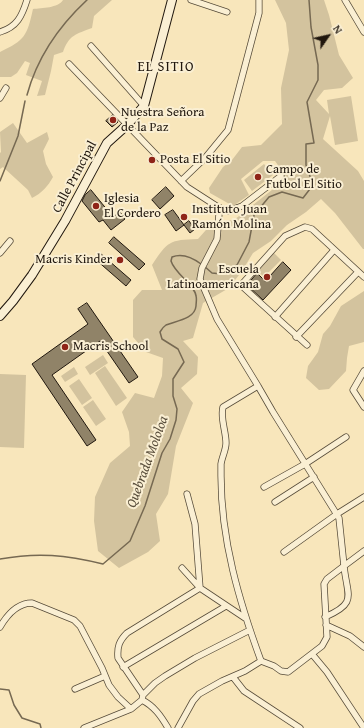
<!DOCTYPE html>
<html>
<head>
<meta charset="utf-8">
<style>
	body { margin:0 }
	#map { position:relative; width:364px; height:728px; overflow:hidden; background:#f8e6bb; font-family:"Gentium Book Plus",serif }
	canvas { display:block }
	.north { position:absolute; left:308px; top:16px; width:40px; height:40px; -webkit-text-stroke:3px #faefd3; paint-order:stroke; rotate:56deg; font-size:11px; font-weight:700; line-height:16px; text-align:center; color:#20170e }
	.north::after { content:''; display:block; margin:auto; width:14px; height:18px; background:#20170e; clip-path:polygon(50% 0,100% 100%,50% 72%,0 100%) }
</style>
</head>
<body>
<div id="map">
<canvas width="364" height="728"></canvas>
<div class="north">N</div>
</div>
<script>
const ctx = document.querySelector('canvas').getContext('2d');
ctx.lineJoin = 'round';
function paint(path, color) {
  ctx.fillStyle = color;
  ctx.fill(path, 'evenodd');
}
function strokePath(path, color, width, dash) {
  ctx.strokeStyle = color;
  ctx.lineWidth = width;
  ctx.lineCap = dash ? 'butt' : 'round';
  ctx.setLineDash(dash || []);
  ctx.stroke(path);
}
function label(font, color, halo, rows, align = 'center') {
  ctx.font = font + ' "Gentium Book Plus",serif';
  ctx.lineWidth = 4;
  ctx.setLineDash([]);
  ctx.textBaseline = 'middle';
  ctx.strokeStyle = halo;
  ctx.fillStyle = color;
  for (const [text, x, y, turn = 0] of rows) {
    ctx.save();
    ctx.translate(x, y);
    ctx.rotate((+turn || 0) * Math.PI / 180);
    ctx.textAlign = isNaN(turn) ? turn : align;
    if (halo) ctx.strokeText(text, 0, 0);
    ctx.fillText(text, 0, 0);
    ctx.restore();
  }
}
paint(new Path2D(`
	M63,0H112L94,16L92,28C76,34 69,35 63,52L54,55L51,71L45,95L37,96L42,81L26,75L30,63L25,61L17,73L11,77H0V52C25,40 27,36 33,9C42,8 58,8 63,0Z
	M275,0H324L329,15L339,55L353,78L342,88L324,90L316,100L329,114L327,100L351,96L358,141L335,145L330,116L323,139L358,171L364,181V249H363L335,213L321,199L306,212L287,225L271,241L253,253L242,271L229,288L203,303L193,338L183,341L198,357L197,374L181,388L193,403L176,446L168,494L156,514L160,541L148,552L119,568L98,551L94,521L95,497L110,463L130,446L129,432L122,412L135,393L154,398L162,376L163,358L146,352L133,337V300L142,290H162L152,265C168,241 169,240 198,239L213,222L234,220L287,178L275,161H263L241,179L249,195L233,206L210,193L209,188L223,167L232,160L242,147L261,145L282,124L281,88L289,50L286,23Z
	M13,123L27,143L47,132L49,139L43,151L46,164L53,177C48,186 42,193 32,198L28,190L3,167L0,169V153L1,152L0,132Z
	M264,164L273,175L252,191L244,180Z
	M273,252L281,260L264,277L256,270Z
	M364,291V342L349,346L347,358L346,371L329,389L319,390L306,378L308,366L318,352L323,334L330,326L341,306Z
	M103,355L108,363L90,375L85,367Z
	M105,366L127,398L116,406L95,373Z
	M74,367L78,374L65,382L61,376Z
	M0,374L26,375L24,448L0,447Z
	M79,379L92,398L82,405L69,386Z
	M93,400L106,419L96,426L83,407Z`), '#d3c39e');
strokePath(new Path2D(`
	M27,95C37,58 59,26 87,0
	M0,181L18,136L25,101
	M204,266L212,273L222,274L237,265L249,242L254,215L269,197L282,192L303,198L313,185L306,165V144L314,143L307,102L318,80V65L311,27L309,0
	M0,559C38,552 66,555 103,564L130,541L145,506L162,453L170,439L176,420L177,409L173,396V379L184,362L178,349L162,339L160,332C162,329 163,327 166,325C176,321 195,319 196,306C196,303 197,299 196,296C195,285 175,274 171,261L172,257C182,253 193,258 201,264
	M0,689L9,690L14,705L22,718L40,724L41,728`), '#766952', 1.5);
const building = new Path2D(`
	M113,115L118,122L112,127L106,121Z
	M166,187L174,196L160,209L152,200Z
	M91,190L113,217L120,212L125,219L111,230L103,220L99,222L82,201L85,195Z
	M173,210L184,225L176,231L165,215Z
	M189,221L195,229L190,233L184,225Z
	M114,237L145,264L139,270L109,243Z
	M100,253L131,280L126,286L95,259Z
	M283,262L291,270L263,300L247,285L257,273L265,281Z
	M87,303L138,377L129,383L100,341L52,375L96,440L87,446L32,364L88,324L78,309Z`);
paint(building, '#908368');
strokePath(building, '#20170e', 1);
const street = new Path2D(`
	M191,0L227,12
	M345,0L364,32
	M0,32C17,27 22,16 27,0
	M91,46L144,106
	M69,64L187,187L218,207L228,211L242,206L281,176
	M0,98L6,88
	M181,181L205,158L228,130L259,13V0
	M218,207L219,214L217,239L202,268L200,279L217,319L258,386L223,407C220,418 226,431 226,443C226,450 222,457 221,464C221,468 221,472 221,476C221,540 239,601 261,661
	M0,253L10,241
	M275,317L334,250
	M296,337L358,272
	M307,345L244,288L242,284L285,236L305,227L312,229L364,277
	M364,371L353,390L364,407
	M264,487L305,464L346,437
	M275,502L314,477
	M284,552L337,514L364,497
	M182,568L200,588L245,618
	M325,617C358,603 347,596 344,566L364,551
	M326,625L350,636L364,647
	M0,627C7,615 17,603 32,603L74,620L80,626L102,668L109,685L118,697L131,709
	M312,654L327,672L364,728
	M123,667L226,606
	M233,677L244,691L300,728
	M75,689L105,676
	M143,695L118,658C117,647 119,641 127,633L200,588L195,524L187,494
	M142,700C154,706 161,716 168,728
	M84,728L131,709L142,700L143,695L155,683L165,676L195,658L250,630
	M178,728L193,701L199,694L222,681L245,671L261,661L274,666L281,671L288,672L322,646L327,637L324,584L327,579L344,566L339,518L273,412L258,386`);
const secondary = new Path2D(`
	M0,316L13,301L32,275L65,221L107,143L127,125L144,106L172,0`);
strokePath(street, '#564b39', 7);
strokePath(secondary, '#20170e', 10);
strokePath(street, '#faefd3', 5.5);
strokePath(secondary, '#faefd3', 8);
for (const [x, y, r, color] of [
	[113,120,4,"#8f2418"],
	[152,160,4,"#8f2418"],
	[258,177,4,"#8f2418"],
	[96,206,4,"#8f2418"],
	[184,217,4,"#8f2418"],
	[120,260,4,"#8f2418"],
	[267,277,4,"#8f2418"],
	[65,347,4,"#8f2418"]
]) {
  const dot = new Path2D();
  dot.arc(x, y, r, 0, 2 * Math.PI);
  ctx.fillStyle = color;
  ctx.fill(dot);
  strokePath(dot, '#faefd3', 1.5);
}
label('13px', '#20170e', '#faefd3', [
	["Nuestra Señora",121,113],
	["de la Paz",121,128],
	["Posta El Sitio",160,160],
	["Campo de",266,170],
	["Futbol El Sitio",266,185],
	["Iglesia",104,199],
	["El Cordero",104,214],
	["Instituto Juan",192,210],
	["Ramón Molina",192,225],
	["Macris Kinder",112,260,"right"],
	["Escuela",259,270,"right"],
	["Latinoamericana",259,285,"right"],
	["Macris School",73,347]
], 'left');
label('13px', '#20170e', '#faefd3', [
	["Calle Principal",75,177,-62]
]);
ctx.letterSpacing = '1px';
label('14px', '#20170e', '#faefd3', [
	["EL SITIO",166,67]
]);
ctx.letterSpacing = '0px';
label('italic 14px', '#594e3c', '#faefd3', [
	["Quebrada Mololoa",148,462,-70]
]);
</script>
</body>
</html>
